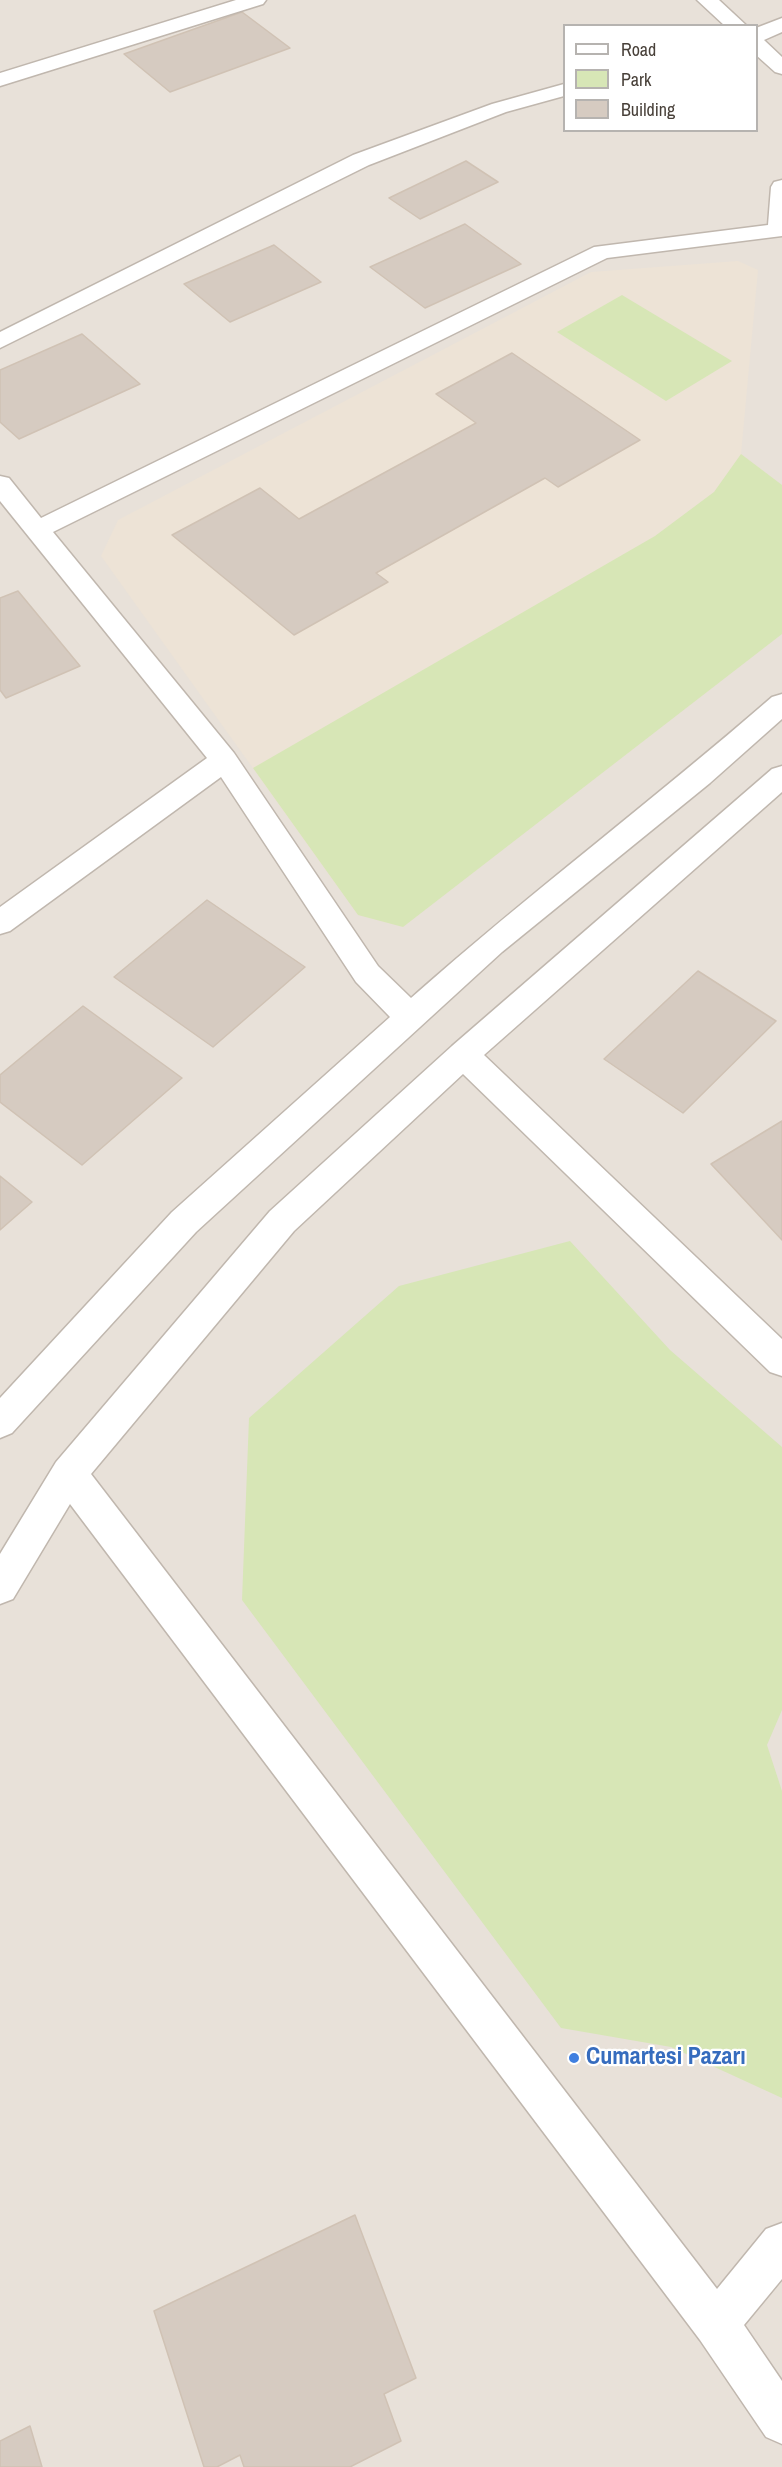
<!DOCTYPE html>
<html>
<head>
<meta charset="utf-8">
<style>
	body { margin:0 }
	#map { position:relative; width:782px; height:2467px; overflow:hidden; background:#f4f0eb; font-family:"Archivo Narrow",sans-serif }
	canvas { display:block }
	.legend { position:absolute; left:563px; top:24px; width:195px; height:108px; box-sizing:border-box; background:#fff; border:2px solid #b6b3b0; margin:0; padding:8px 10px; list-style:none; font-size:18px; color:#484039 }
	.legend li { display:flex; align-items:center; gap:12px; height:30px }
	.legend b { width:30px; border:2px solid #b6b3b0 }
</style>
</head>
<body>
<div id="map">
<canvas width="782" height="2467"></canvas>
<ul class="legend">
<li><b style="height:8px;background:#fff"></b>Road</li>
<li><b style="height:16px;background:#d7e6b6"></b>Park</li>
<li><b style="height:16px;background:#d6cbc1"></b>Building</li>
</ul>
</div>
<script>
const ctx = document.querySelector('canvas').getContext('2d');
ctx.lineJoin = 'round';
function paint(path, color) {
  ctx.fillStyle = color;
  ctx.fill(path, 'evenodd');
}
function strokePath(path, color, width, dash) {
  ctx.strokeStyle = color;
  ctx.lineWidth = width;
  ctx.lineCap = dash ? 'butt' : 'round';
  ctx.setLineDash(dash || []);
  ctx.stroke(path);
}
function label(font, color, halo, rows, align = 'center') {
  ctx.font = font + ' "Archivo Narrow",sans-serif';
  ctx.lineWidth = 4.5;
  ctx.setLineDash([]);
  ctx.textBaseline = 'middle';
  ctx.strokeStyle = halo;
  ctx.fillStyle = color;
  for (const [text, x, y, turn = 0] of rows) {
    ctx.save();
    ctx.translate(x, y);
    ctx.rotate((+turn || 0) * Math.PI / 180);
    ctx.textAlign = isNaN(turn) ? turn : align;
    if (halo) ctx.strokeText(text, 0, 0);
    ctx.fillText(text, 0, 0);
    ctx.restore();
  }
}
paint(new Path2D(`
	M0,0H782V2467H0ZM564,26H756V130H564Z`), '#e8e1d9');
paint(new Path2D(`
	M738,261L758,270L741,454L782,485V634L403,927L358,915L101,556L118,520L591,272Z`), '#ede3d6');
paint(new Path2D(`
	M622,295L732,361L666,401L557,332Z
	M741,454L782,485V634L403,927L358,915L253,768L655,536L714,492Z
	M570,1241L670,1350L782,1447V1710L767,1745L782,1791V2098L671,2047L561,2028L242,1600L249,1418L399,1286Z`), '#d7e6b6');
const building = new Path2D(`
	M242,12L290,48L170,92L124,54Z
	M466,161L498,182L420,219L389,198Z
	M465,224L521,264L425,308L370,267Z
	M274,245L321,282L230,322L184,284Z
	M82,334L140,384L19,439L0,422V370Z
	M512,353L640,440L558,487L545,478L376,573L388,582L294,635L172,535L260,488L299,519L476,423L436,394Z
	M18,591L80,666L6,698L0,690V598Z
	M207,900L305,967L213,1047L114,977Z
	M698,971L776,1021L683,1113L604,1059Z
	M83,1006L182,1078L82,1165L0,1102V1075Z
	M782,1121V1240L711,1164Z
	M0,1176L32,1202L0,1230Z
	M355,2215L416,2378L384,2394L401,2441L350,2467H244L240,2455L217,2467H204L154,2311Z
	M30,2426L42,2467H0V2441Z`);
paint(building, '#d6cbc1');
strokePath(building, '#d0c2b4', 1.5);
const minor = new Path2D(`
	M236,0H266L263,4L0,86V73Z
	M697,0H719L747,26H725Z
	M782,18V32L764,40L782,57V74L775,72L756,55V28Z
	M564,84V96L506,112L369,165L0,348V332L353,155L492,104Z
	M782,180V236L607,258L53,532L234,753L378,966L411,998C528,894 654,800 772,697L782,694V719L710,783L502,952L196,1232L12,1433L0,1438V1398L172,1212L390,1017L356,982L221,777L10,931L0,934V907L207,758L0,501V476L9,478L41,518L594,247L768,225L771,187L774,182Z
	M782,766V792L484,1055L782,1339V1376L770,1372L463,1074L294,1231L91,1474L717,2289L766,2229L782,2223V2279L744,2325L782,2381V2444L766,2437L700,2340L70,1504L13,1599L0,1604V1554L56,1462L270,1211L452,1046L772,769Z`);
strokePath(minor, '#c0b7ae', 3);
paint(minor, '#fff');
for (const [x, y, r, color] of [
	[574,2058,6,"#3f7fe0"]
]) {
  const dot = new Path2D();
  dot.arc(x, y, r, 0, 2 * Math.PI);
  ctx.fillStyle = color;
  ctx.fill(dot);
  strokePath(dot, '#fff', 2);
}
label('bold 24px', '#366cbe', '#fff', [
	["Cumartesi Pazarı",586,2058]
], 'left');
</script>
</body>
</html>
